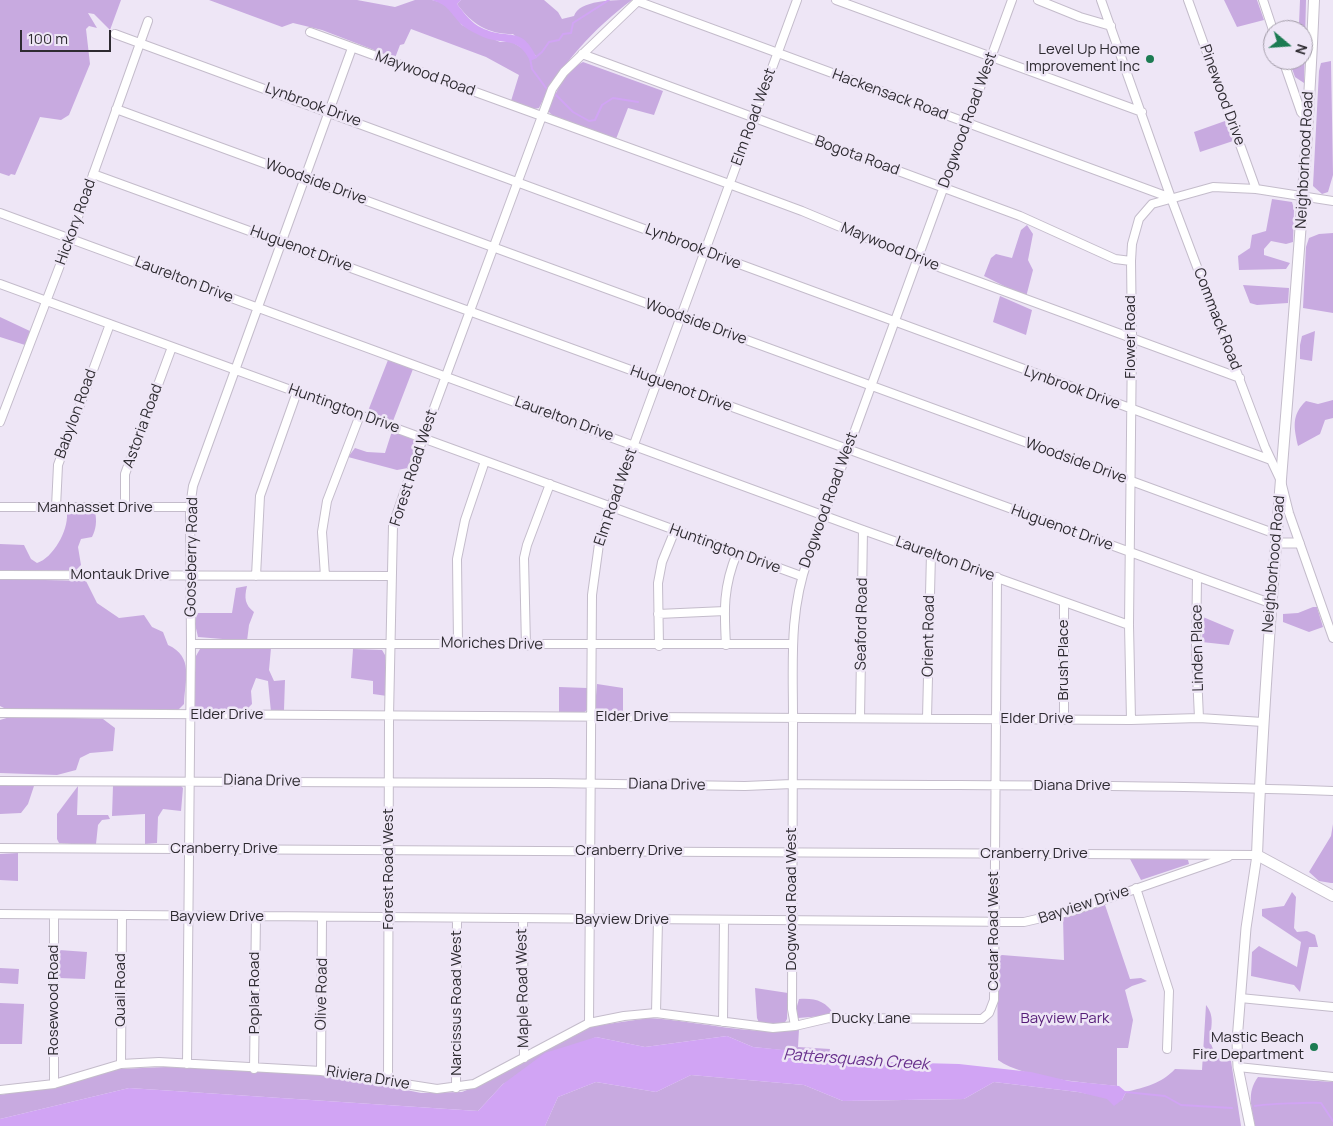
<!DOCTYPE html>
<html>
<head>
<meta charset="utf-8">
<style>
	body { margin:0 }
	#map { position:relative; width:1333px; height:1126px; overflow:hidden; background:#eee6f6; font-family:Manrope,sans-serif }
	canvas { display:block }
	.north { position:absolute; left:1263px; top:20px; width:50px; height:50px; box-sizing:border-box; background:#eee6f6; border:1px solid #a19ba7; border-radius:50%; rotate:108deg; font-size:14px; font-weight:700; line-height:20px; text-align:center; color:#2e2b31 }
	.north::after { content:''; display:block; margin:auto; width:18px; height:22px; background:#1c7b52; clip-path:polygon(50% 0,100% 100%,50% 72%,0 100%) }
	.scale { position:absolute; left:20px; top:30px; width:91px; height:22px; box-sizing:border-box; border:2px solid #2e2b31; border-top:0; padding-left:6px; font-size:15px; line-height:18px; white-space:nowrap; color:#2e2b31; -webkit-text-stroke:4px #eee6f6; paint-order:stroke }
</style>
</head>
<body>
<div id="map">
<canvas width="1333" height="1126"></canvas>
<div class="north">N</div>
<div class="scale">100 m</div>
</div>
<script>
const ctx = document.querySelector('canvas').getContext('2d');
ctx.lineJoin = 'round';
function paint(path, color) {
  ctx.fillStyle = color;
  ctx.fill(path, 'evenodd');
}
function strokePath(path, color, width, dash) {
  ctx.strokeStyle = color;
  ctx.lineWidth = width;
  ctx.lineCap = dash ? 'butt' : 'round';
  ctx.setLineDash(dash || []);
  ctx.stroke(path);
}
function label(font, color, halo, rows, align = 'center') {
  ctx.font = font + ' Manrope,sans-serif';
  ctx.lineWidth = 5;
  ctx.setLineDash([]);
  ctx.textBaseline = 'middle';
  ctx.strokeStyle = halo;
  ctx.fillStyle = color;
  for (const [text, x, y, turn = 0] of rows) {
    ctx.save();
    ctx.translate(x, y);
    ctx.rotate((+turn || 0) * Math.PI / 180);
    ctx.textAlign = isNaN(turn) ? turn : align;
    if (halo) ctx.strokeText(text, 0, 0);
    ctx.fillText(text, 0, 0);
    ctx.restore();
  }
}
paint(new Path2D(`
	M0,0H121L110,30L94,14L88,13L97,28L89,26L86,29L90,64L69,115L61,120L40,117L15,175L11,174L9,176L0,173Z
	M209,0H357L395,7L415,0H432L446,4L462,25L500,42H512L537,57L513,34C487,34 472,24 457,4L461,0H544L558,12L562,19L574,16C579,0 614,0 632,0C594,28 560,65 539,108L534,109L511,101L519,75L486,57L411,29L404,44L400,45L395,58L322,30L293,23L282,27Z
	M1224,0H1257L1264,20L1237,27Z
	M1300,0H1306L1304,83L1295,77L1289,60H1303V30H1279L1280,26L1299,24Z
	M1331,61L1333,175L1328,192L1322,194L1313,186L1319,71L1321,63Z
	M583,62L663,91L654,115L628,108L616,139L552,115L548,111C555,94 565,70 583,62Z
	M1225,121L1233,141L1200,152L1194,132Z
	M1272,199L1292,202L1294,209L1293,242L1286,244L1271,241L1264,249V255L1290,263L1286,269L1239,270L1238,256L1250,248L1252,235L1266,231Z
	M1027,225L1033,234L1028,260L1033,270L1026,297L984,276L991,258L996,254L1012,258L1021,230Z
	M1333,233V313L1303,308L1306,247L1309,238L1319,234Z
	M1243,285L1289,288L1288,303L1257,305L1250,303Z
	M1000,296L1032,310L1026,335L993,322Z
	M0,317L32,332L25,345L0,337Z
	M1315,331L1312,361L1300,359V345L1302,336Z
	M388,360L413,369L393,421L368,411Z
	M1333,400V418L1325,420L1320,434L1298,446C1294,428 1291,415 1306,401L1318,404Z
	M392,431L415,440L417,446L408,468L397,470L348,457L355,448L367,452L385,453Z
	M95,512C97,521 96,529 92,537L81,539L78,547L81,565L76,570L0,571V544L24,545L31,559L37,563C53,558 68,531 67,514Z
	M6,579L86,581L97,603L119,618L144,615L152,627L163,632L168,645C194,657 185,679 184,704L178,710L6,709L0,706V580Z
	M247,586C244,598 245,605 254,612L249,625L247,641L198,637L195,624L197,613H232L236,588Z
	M1313,607H1317L1323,627L1309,632L1283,622V614L1298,613Z
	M1203,617L1234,630L1229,645L1202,642Z
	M271,648L269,670L274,681L285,680L284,710L271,712L268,681L256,678L251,691L252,704L245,711L196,712L193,707L196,656L200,649Z
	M353,649L382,650L385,655L387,696L373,694V681L351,678Z
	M597,684L623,688V712H597L595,707Z
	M559,687L587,688L588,709L581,715L559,713Z
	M13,716L103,719L115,728L113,751L90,753L80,758L76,770L57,775L0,773V720Z
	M0,784L34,786L28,804L21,813L0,814Z
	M179,784L183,788L181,811L163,809L158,817L157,843L145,844V814L112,816L113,786Z
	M78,786L77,815H108L110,819L102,820L98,825L96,844L85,845L59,843L57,839V814Z
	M1333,824V883H1331L1319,881L1309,872L1331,836Z
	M18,853V881L0,880V854Z
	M1130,859H1184L1188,860L1189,864L1141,880Z
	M1292,892L1296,897L1294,928L1297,932L1307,931L1315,935L1318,947H1309L1300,992L1294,985L1251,976L1252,952L1259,946L1297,967L1301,942L1262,916V909L1284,906Z
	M1104,902L1130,979L1141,978L1147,981L1132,986L1125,990L1133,1020L1128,1048H1117V1086C1083,1082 1025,1079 998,1060L997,957L1002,955L1064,960L1063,916Z
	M59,950L87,952L85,979L59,978Z
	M0,968L19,969L18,984L0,983Z
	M755,988L788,993L787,1019L784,1024L760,1025L757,1018Z
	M799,999C816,998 825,1001 835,1015L798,1018L795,1013Z
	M0,1003L24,1004L22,1044H0Z
	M1206,1005C1223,1026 1193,1046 1231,1061L1241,1126H545L558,1097L596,1082L656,1092L691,1075L804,1085L843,1101L964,1099L994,1082L1078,1092L1122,1100L1126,1092C1145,1087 1161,1084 1175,1069L1202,1070Z
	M649,1018C699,1021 749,1036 799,1029L798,1047L830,1049L829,1055L753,1047L727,1036L645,1047L596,1037L503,1084L478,1111L129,1088L0,1119V1095L67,1083L119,1069L166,1067L296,1071L343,1077L421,1093L462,1092L491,1080L555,1041L594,1026Z
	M1258,1077L1333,1082V1126H1255C1252,1108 1246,1093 1258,1077Z`), '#c8aae0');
paint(new Path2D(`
	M432,0H461L457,4C464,13 471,23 482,28C509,41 521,24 537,58L530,61C518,35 503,46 481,36C475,33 466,29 461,24C449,12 450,6 432,0Z
	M727,1036L753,1047L858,1057L883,1062L959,1064L1031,1072L1069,1081L1119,1086L1126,1092L1122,1100L1114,1106L1107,1099L1078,1092L994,1082L964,1099L843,1101L804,1085L691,1075L656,1092L596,1082L558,1097L545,1126H0V1119L129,1088L478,1111L503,1084L545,1053L596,1037L645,1047Z`), '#d1a4f4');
strokePath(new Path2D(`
	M536,57L542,52L549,42L559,40L563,34L571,33L573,23L609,0
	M530,58L532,69L546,88
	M555,94L573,112L589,121L595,120L602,105L613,98L638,102
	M1125,1092L1165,1096L1181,1105L1232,1108
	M1255,1106C1264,1104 1314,1102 1321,1103L1333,1121`), '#d1a4f4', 2);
const minor = new Path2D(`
	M836,0L1142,112
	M1038,0L1080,17L1111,26
	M1101,0L1171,198L1265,447L1281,481L1289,513L1333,638
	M1188,0L1256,189
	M1263,0L1273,30
	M637,1L1171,198
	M310,32L729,184L802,211L917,259L1240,378
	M115,34L1271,460
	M582,54L1020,216L1115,259L1131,261
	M1283,60L1301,112L1308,120
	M116,109L1276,534
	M93,174L1270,603
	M0,213L863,530L1129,625
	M0,284L801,576
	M0,422L70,239L148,21
	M0,507H190
	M56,507L58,465L110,324
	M125,507V474L172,347
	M0,575L391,576
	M256,576L260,496L297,392
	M325,576L322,532L327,501L360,415
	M1197,578L1196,652L1199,718
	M658,614L725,611
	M458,643L457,559L465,520L485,461
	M191,644H792
	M726,645C724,610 723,587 737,553
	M526,646L524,558L527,545L550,484
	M659,646L658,583L662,562L675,530
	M0,713L1131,720L1199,718L1263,722
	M860,718L863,530
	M927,718L931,553
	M1064,718V602
	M1131,720L1129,625L1132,338L1131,261L1132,244L1139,219L1152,204L1213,187L1256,189L1333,201
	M0,781L549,783L745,786L792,784C973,786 1153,784 1333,791
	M0,848L1257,855
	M1136,888L1169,991L1167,1049
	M0,914L1024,922L1072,911L1228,857
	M523,919L524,1058
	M1240,998L1333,1007
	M656,1013L658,920
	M723,1022L724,920
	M589,1023L592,595L599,544L611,507L797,0
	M795,1026L792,1009C793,912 792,814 793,717C793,662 789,611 808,559L1012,0
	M121,1064L122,916
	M187,1064L191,644L190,507L193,486L352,48
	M1238,1067L1333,1077
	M254,1069L256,916
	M321,1071L322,918
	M388,1082L389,716L393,525L423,438L552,89L564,72L639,0
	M54,1084V916
	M456,1088L457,918
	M0,1090L54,1084L121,1064L159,1062L321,1071L437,1089L474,1084L589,1023L624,1016L656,1013L773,1028L795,1026L829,1018L982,1019L989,1013L994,1000L997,577`);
const tertiary = new Path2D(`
	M1276,543H1299
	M1250,1126L1238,1067L1237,1041L1246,928L1257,855`);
const secondary = new Path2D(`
	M1314,0C1302,285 1268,569 1257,855L1333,896`);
strokePath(minor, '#c4bccb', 10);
strokePath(tertiary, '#c4bccb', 11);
strokePath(secondary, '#c4bccb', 12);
strokePath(minor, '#fff', 8);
strokePath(tertiary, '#fff', 9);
strokePath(secondary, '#fff', 10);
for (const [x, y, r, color] of [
	[1150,59,5,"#1c7b52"],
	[1314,1047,5,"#1c7b52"]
]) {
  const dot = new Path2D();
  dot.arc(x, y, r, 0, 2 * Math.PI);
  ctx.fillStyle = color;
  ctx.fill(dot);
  strokePath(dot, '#eee6f6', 2);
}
label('15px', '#2e2b31', '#eee6f6', [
	["Level Up Home",1140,50],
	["Improvement Inc",1140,67],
	["Mastic Beach",1304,1038],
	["Fire Department",1304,1055]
], 'right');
label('15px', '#2e2b31', '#eee6f6', [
	["Maywood Road",425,74,20],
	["Hackensack Road",890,95,20],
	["Pinewood Drive",1222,95,70],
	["Lynbrook Drive",313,105,20],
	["Elm Road West",754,117,-70],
	["Dogwood Road West",968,120,-70],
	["Bogota Road",857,156,20],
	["Neighborhood Road",1305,160,-87],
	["Woodside Drive",316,182,20],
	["Hickory Road",76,222,-70],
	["Lynbrook Drive",693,247,21],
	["Maywood Drive",890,247,22],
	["Huguenot Drive",301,249,20],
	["Laurelton Drive",184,280,21],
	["Commack Road",1217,319,69],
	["Woodside Drive",696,322,20],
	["Flower Road",1131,337,-90],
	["Lynbrook Drive",1072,388,20],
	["Huguenot Drive",681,389,20],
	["Huntington Drive",344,409,20],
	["Babylon Road",76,414,-70],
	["Laurelton Drive",564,419,20],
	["Astoria Road",143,426,-70],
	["Woodside Drive",1076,461,20],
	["Forest Road West",414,468,-72],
	["Elm Road West",616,497,-71],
	["Dogwood Road West",829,500,-70],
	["Manhasset Drive",95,508],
	["Huguenot Drive",1062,528,20],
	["Huntington Drive",725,549,20],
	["Gooseberry Road",192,557,-89],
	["Laurelton Drive",945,559,20],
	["Neighborhood Road",1274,564,-85],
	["Montauk Drive",120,575],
	["Seaford Road",862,624,-89],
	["Orient Road",929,636,-89],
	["Moriches Drive",492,644,1],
	["Linden Place",1198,648,-91],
	["Brush Place",1064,660,-90],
	["Elder Drive",227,715],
	["Elder Drive",632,717],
	["Elder Drive",1037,719],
	["Diana Drive",262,781,1],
	["Diana Drive",667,785,1],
	["Diana Drive",1072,786],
	["Cranberry Drive",224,849],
	["Cranberry Drive",629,851],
	["Cranberry Drive",1034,854],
	["Forest Road West",389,869,-90],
	["Dogwood Road West",792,899,-90],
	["Bayview Drive",1084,905,-18],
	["Bayview Drive",217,917],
	["Bayview Drive",622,920],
	["Cedar Road West",994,931,-90],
	["Maple Road West",523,988,-91],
	["Quail Road",121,990,-90],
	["Poplar Road",255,993,-90],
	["Olive Road",322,994,-89],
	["Rosewood Road",54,1000,-90],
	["Narcissus Road West",457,1003,-90],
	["Ducky Lane",871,1019],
	["Riviera Drive",368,1078,9]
]);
label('15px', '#561d78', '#eee6f6', [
	["Bayview Park",1065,1019]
]);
label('italic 16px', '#68308c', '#eee6f6', [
	["Pattersquash Creek",856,1060,4]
]);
</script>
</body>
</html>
